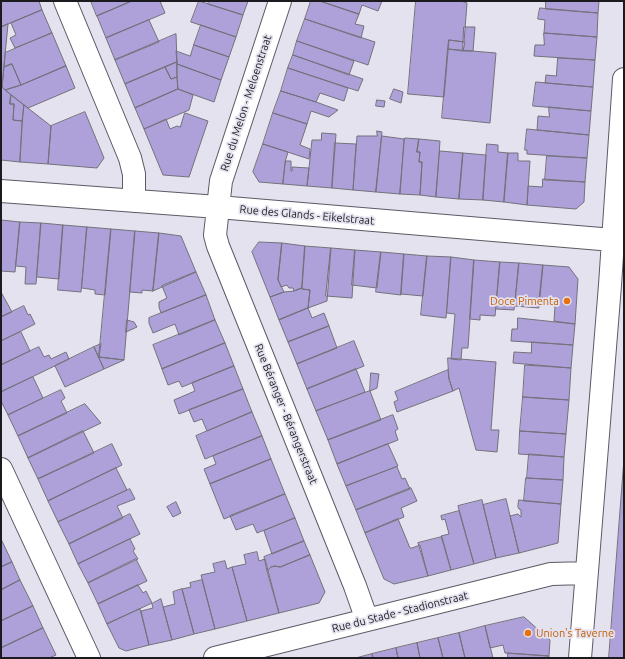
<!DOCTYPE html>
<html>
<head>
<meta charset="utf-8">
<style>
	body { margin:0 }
	#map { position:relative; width:625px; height:659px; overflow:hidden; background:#e4e2ee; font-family:Ubuntu,sans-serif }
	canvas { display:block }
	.frame { position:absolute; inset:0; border:2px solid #1b1a1f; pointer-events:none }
</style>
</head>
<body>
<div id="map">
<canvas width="625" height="659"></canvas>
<div class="frame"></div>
</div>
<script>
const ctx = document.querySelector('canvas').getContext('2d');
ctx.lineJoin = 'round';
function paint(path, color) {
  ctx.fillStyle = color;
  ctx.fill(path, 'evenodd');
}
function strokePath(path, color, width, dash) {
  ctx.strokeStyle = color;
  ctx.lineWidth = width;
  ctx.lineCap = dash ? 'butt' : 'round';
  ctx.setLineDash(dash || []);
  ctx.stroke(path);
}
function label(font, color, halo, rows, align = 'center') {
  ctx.font = font + ' Ubuntu,sans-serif';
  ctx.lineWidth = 3.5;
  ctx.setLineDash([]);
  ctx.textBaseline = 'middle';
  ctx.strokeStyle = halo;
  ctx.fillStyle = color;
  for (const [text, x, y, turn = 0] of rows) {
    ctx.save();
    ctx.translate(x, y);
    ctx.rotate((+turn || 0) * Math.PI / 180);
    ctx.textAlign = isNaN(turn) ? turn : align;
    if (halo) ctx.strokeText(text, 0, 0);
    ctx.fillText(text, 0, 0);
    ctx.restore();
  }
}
const building = new Path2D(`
	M1,1H39L42,10L1,27Z
	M91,1H132L97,16Z
	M132,1H160L165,13L106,38L97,16Z
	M199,1L243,15L236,37L191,22Z
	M209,1H248L243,15L208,4Z
	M311,1H320L359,14L355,24L364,26L361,38L305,19Z
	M320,1H382L378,11L362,5L359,14Z
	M416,1H461L467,3L464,42L449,40L444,97L408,94Z
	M546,1H599L598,13L546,9Z
	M540,8L598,13L597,37L544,33L545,20L538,19Z
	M42,10L52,33L15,48L10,38L16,35L11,23Z
	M305,19L375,42L368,65L297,41Z
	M149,20L159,42L115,60L106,38Z
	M8,24L2,87L11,95L10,104H14L13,120L22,121L20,162L1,160V27Z
	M201,25L236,37L229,57L194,45Z
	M464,27H475L473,51H463Z
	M52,33L66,66L21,85L12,64L4,67L5,53Z
	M544,33L597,37L595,60L534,56L535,45H544Z
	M176,34L177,62L125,84L115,60Z
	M449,40L465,42L463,51L448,49Z
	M297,41L354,61L349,75L293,55Z
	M194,45L229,57L221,80L177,64L176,51L190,56Z
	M448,49L496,53L490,123L442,118Z
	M293,55L363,79L358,91L288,68Z
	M558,58L595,60L593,87L545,83L546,75L556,76Z
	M177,62V77L171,79L165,67Z
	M12,64L21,85L5,90L2,87L4,67Z
	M177,64L221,80L214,102L178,89Z
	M66,66L75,88L28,108L5,90L21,85Z
	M165,67L171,79L177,77L178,89L135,108L125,84Z
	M288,68L348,88L344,101L320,93L316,102L281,91Z
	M536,82L593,87L591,111L533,106Z
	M178,89L193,95L189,110L144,129L135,108Z
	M394,89L403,92L401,103L390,99Z
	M281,91L316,102L338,110L329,117L311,111L307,124L273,113Z
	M11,95L24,105L22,121L13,120L14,104H10Z
	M377,100L385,101L384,107L376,106Z
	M24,105L51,126L48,164L20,162Z
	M549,107L591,111L589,135L537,130L538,116L549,117Z
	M85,112L104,158L97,168L48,164L51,126Z
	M185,113L208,121L189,177L163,175L144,129L166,119L170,129L177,126L180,127Z
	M273,113L307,124L300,145L310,149L309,159L263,144Z
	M527,129L589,135L587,158L527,154V150H525Z
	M377,131L382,132L376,192L353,190L357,136H377Z
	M322,133L336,134L332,188L307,186L312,140H321Z
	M382,136L404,139L400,194L376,192Z
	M405,138L419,139L417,152H420L419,162H422L420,195L400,194Z
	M419,139L440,141L436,197L420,195L422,162H419L420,152H417Z
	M335,143L356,144L353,190L332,188Z
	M263,144L288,152L285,162L283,184L259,182L253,172Z
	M487,144L498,145V152L508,153L504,202L483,200Z
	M440,151L463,153L459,199L436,197Z
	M463,153L486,155L483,200L459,199Z
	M508,153H518V161H530L527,205L504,202Z
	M547,156L587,158L585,182L545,180Z
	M286,161H291V171H292V167L309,168L307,186L283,184Z
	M543,179L585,182L584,202L576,209L527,205L528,186L542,187Z
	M1,220L20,222L15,272L1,271Z
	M20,222L41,223L36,284H25L26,267L16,266Z
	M41,223L63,225L59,279L37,277Z
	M63,225L87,227L81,292L58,290Z
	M87,227L111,229L105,295L95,294V290L82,288Z
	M111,229L135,231L124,360L99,357Z
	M135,231L159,233L153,291L142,290V293L130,292Z
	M159,233L181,236L196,272L153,291Z
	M259,242L282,243L278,280L284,292L270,297L252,252Z
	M282,243L305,246L302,288L294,291L293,288H289L287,285L281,287L278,280Z
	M305,246L331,248L327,301L308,308L310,290L302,289Z
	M331,248L355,250L352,298L326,296Z
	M355,250L381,252L377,288L352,285Z
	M381,252L404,254L401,295L376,292Z
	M404,254L427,256L423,296L401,294Z
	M427,256L451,257L446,318L421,315Z
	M451,257L474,260L468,348H462L461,360L451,359L455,314L447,313Z
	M474,260L500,262L495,316L480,315V320L470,319Z
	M500,262L519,263L514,310L496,309Z
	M519,263L543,265L539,308L515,306Z
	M543,265L569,267L578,279L575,324L554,321L555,306L539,304Z
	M196,272L206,295L161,313L159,307V302L167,298L162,286Z
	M302,288V289L310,290L308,308L279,320L270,297L284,292L294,291Z
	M1,292L12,312L1,317Z
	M206,295L215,320L179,335L175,324L153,333L149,323V318Z
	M24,306L28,315L30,314L35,324L1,341V317Z
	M308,308L312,318L324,313L329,326L288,342L279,320Z
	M518,318L575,324L573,345L511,341L512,329H517Z
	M127,320L134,322L137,327L126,332Z
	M215,320L225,343L162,369L153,345Z
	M329,326L337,348L297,364L288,342Z
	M21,332L30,351L1,365V341Z
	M354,341L364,366L307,389L297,364Z
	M532,342L573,345L571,368L513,363L514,352L531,353Z
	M225,343L234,366L182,387L179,381L168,385L162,369Z
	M101,344L99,357L124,360L104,369L94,347Z
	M39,347L44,357L49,355L51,359L66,352L69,359L1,392V365Z
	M94,347L104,369L65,387L55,366Z
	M448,358L496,362L491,430H499L497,452L476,450L459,388L453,391L449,379Z
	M525,365L571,368L569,400L523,397Z
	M234,366L243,389L179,414L174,400L195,391L192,383Z
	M356,369L365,392L316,411L307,389Z
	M448,370L449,379L453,391L397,412L394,402L398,400L395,392Z
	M371,373L379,374L377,388L370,391Z
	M33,377L43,398L8,415L1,401V392Z
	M243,389L252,412L207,431L202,419L194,422L189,410Z
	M61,390L65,398L61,401L67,413L18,436L8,415Z
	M370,391L381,420L328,440L316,411Z
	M523,397L569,400L566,434L520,431Z
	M85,404L101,423L28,458L18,436Z
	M252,412L262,436L205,459L196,436Z
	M393,415L398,429L395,431L398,440L337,464L328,440Z
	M83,431L94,453L38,479L28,458Z
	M520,431L566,434L564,457L519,454Z
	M262,436L271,459L210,484L204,469L216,464L213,456Z
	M112,444L122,465L48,501L38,479Z
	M388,444L398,466L346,486L337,464Z
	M529,454L564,457L563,480L527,478Z
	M271,459L285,494L224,519L210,484Z
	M624,459V658H609Z
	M397,467L402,479L405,478L410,489L356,510L346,486Z
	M116,468L127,490L58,522L48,501Z
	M526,478L563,480L561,504L524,501Z
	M411,488L417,501L401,508L404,517L365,533L356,510Z
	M130,489L135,499L117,506L123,518L69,544L58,522Z
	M285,494L295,518L257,533L253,524L236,530L230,516Z
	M506,499L519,553L496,558L483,505Z
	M482,500L496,558L474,564L458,506Z
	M519,500L561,504L558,543L519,553L510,516L518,514L521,517V510L519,509L518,507Z
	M176,502L181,513L173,517L167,507Z
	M459,511L474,564L451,570L441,536L449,534L445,519L442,520L441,516Z
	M130,514L140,534L78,564L69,544Z
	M295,518L304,541L272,554L264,531Z
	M398,519L410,548H412L420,545L428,576L394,584L384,579L365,533Z
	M442,537L451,570L428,576L418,543Z
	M1,539L12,562L1,567Z
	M130,539L135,549L133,551L138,559L88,583L78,564Z
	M304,541L310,555L280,567L275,566L271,567L267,571L264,557Z
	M257,552L259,561L265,559L279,613L247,621L232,567L246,564L244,555Z
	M310,555L325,592L319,603L279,613L267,571L271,567L275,566L280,567Z
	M136,559L147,581L98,604L88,583Z
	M225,561L227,569L232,567L247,621L215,629L201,575L215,572L213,564Z
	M12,562L20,580L1,590V567Z
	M20,580L33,606L1,621V590Z
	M202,580L215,629L194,634L182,589L191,587L190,583Z
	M138,585L143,593L146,591L152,603L107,624L98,604Z
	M182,589L194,634L172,640L163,607L175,604L173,592Z
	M161,599L172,640L149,645L141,611L153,608L152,604Z
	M33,606L43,628L1,648V621Z
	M140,609L149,645L126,651L119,648L107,624Z
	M524,617L550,640L549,656L505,653L503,645L490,648L485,626Z
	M485,626L493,658H465L459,633Z
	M43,628L56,655L49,658H1V648Z
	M459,633L465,658H443L438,638Z
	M438,638L443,658H420L417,643Z
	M417,643L420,658H398L396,648Z
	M396,648L398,658H373L372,654Z
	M508,653L549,656V658H508Z
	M372,654L373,658H356Z`);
paint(building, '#aea1d9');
strokePath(building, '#73717c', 1);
const minor = new Path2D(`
	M65,1L130,158L134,174V201
	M280,1L221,181L215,235L218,246L355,586L367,620
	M1,191L218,207L613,240
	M1,469L89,658
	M215,658L551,574L586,573
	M580,658L610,285L624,79`);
strokePath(minor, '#5c5a64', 24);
strokePath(minor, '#fff', 22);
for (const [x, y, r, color] of [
	[567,301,4,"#e8710a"],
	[528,633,4,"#e8710a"]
]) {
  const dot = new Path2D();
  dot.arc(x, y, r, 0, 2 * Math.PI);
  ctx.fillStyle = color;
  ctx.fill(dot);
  strokePath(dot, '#e4e2ee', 1.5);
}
label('11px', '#1b1a1f', '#e4e2ee', [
	["Rue du Melon - Meloenstraat",246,103,-72],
	["Rue des Glands - Eikelstraat",307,215,5],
	["Rue Béranger - Bérangerstraat",286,414,68],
	["Rue du Stade - Stadionstraat",400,612,-14]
]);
label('11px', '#c56008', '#e4e2ee', [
	["Doce Pimenta",559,301],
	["Union's Taverne",536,633,"left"]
], 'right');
</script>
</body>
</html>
